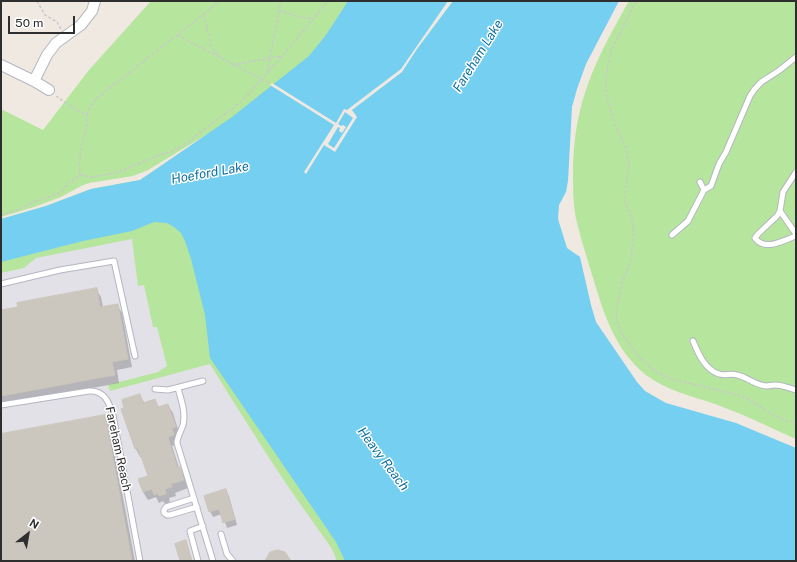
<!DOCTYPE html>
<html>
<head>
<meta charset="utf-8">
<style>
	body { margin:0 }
	#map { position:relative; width:797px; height:562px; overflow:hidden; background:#efe9e1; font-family:"Public Sans",sans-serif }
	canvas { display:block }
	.frame { position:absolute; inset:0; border:2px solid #2e2e2e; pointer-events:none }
	.north { position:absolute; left:8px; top:514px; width:40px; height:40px; -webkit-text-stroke:3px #fff; paint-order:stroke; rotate:31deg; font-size:11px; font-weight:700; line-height:16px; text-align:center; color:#2e2e2e }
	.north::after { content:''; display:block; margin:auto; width:14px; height:18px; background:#2e2e2e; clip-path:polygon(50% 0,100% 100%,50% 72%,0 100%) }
	.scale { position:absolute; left:8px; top:16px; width:67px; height:18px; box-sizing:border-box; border:2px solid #2e2e2e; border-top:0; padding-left:5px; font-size:12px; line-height:14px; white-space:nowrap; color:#2e2e2e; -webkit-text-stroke:3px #fff; paint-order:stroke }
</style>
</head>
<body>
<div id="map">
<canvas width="797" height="562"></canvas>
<div class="frame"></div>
<div class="north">N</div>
<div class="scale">50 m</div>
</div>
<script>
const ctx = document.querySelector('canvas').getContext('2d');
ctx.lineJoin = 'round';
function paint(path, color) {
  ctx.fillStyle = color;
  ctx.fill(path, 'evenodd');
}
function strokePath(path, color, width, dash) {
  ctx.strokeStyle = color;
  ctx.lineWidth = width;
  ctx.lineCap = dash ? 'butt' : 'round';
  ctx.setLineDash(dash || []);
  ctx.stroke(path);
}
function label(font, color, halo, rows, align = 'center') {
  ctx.font = font + ' "Public Sans",sans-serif';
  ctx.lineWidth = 3;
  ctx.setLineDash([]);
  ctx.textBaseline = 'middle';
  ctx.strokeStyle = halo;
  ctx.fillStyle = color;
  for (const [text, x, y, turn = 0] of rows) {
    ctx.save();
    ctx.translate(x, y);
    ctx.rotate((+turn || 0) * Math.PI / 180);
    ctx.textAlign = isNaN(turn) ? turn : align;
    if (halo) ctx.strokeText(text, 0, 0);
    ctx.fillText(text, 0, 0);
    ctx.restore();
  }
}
paint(new Path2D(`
	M132,231L345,561H1V262Z`), '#e3e1e8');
paint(new Path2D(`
	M151,1H458L429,561H336C336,550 319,532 313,522C276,471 243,417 210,364L110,391L108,385L158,372L167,366L157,327H153L144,285L138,286L132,239L36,258L24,268L1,273V219L46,206L91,189L140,180L214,130L148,170L133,176L89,183L81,186L61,197L34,207L1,217V109L43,130L89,70Z
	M629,1H796V439C769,427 743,414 715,404C691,396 666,390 646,375C616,351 604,315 594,281C588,262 582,242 577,223C573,206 573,188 573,171C574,101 595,61 629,1Z`), '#b6e59e');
paint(new Path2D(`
	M348,1H619L586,64L577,89L572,107L568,181L566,192L559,205L558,219L567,248L580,257L591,305L596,322L637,382L645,391L666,403L736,423L796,448V561H345L336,542L210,358L205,315L191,259L185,241L181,233L174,227L167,223L154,222L132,231L83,241L1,262V219L46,206L91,189L140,180L146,176L232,117L309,56L326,35Z`), '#75cff0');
paint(new Path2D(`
	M448,1H453L417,49L402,72L352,110L357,117L335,152L324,145L306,174L304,172L334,125L270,85L272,83L336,123L344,109L347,110L401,69ZM345,112L353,118L334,148L328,144L338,127L340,128L339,131L342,133L346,127L343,125L341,126L338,124Z`), '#efe9e1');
paint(new Path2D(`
	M96,289L101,297L103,307L117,305L122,313L132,367L117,370L119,383L1,405V309V311Z
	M140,395L145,404L155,400L159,408L168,405L173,413L180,436L178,444L172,446L179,468L184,476L188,488L175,493L176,496L169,498L170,502L165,504L163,501L159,503L156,497L148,500L143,492L149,476L142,457H140L136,449L123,409Z
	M104,416L109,424L135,561H1V435Z
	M225,490L229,496L237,525L227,528L222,514L213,517L210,511Z`), '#0003');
const building = new Path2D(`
	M97,288L100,307L118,304L128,359L112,362L115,375L1,396V310L18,307L17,303Z
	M140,394L143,403L155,399L158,407L168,404L176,427L172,428L174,435L168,437L177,467H180L184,480L171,484L172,487L165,489L166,494L159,496L158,493L154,495L152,489L143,492L138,479L148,476L141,456H140L138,448L135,449L121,409L124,408L122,400Z
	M105,415L132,561H1V434Z
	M226,489L235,519L223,523L219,509L209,512L204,496Z
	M186,540L192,561H180L175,544Z
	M278,550L285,552L291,561H265L270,552Z`);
paint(building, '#cbc7bf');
strokePath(building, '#cbc5ba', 1);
const service = new Path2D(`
	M796,172L783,192L780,211L777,216L758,234L755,238C765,252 784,240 796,236
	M700,182L704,190
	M780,211L796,234
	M672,235L688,221L704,190L711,186L719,164L726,152L750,96C760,79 767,80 781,69C786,65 791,61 796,57
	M1,284L60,270L114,261L135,356
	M693,341C698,353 705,370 719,374C725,376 731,373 737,375C747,377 755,385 766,386C769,386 772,385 775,385C782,385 789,388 796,390
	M178,388C181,400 186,412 183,425C181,431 177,437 177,443L213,561
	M155,389L168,390L203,381
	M1,405L89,391C104,390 109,402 113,415L140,561
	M194,498L166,507L164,510V513L167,515H170L197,507
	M221,534L227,554L233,561
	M198,561L190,531L203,526`);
const minor = new Path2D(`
	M1,65L34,81L47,55L56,43L81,25L92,11L95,1
	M34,81L49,90`);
strokePath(service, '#b4b7c1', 7);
strokePath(minor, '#b4b7c1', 12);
strokePath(new Path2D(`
	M37,1L45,15L57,22L61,29
	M636,1L610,53L606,77V92L609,105L616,127L626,148L629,165L624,200L633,222L634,233L630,264L622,283L618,303L616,316L620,331L638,356L656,372L675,380L697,385L745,397L775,416L796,424
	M279,10L299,17L312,19
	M204,14L211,46L220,58
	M177,35L269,83
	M233,65L281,56
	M267,72L281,1
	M56,96L73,108L87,115C87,137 77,151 80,175
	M87,115L89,109L97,98L220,1
	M1,215L17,210L36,201L58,194L69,183L80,175L92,177L116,173L162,154L171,152L188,142L211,124L231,110L246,97L297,39L328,1`), '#c9c9c9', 1.5, [3, 2]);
strokePath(service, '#fff', 5);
strokePath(minor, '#fff', 10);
label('12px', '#2e2e2e', '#fff', [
	["Fareham Reach",118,449,78]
]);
label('italic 13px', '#0d6fa3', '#fff', [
	["Fareham Lake",478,56,-58],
	["Hoeford Lake",210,173,-10],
	["Heavy Reach",383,459,53]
]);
</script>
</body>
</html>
